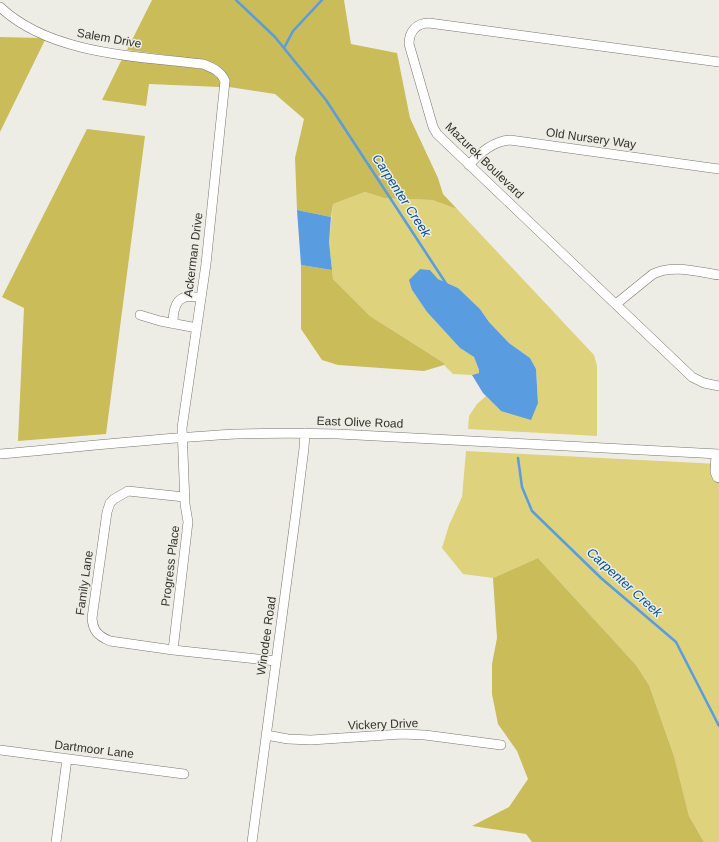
<!DOCTYPE html>
<html>
<head>
<meta charset="utf-8">
<style>
	body { margin:0 }
	canvas { display:block; background:#eeede5 }
</style>
</head>
<body>
<canvas width="719" height="842"></canvas>
<script>
const ctx = document.querySelector('canvas').getContext('2d');
ctx.lineJoin = 'round';
function paint(path, color) {
  ctx.fillStyle = color;
  ctx.fill(path, 'evenodd');
}
function strokePath(path, color, width, dash) {
  ctx.strokeStyle = color;
  ctx.lineWidth = width;
  ctx.lineCap = dash ? 'butt' : 'round';
  ctx.setLineDash(dash || []);
  ctx.stroke(path);
}
function label(font, color, halo, rows, align = 'center') {
  ctx.font = font + ' Helvetica,sans-serif';
  ctx.lineWidth = 3;
  ctx.setLineDash([]);
  ctx.textBaseline = 'middle';
  ctx.strokeStyle = halo;
  ctx.fillStyle = color;
  for (const [text, x, y, turn = 0] of rows) {
    ctx.save();
    ctx.translate(x, y);
    ctx.rotate((+turn || 0) * Math.PI / 180);
    ctx.textAlign = isNaN(turn) ? turn : align;
    if (halo) ctx.strokeText(text, 0, 0);
    ctx.fillText(text, 0, 0);
    ctx.restore();
  }
}
paint(new Path2D(`
	M365,192L384,198L432,200L457,209L594,355L597,366V436L468,429L469,416L477,404L486,396L501,411L538,403L536,369L530,358L509,343L489,322L480,309L458,288L438,279L430,270L420,269L410,280L412,290L427,312L460,348L474,357L479,370V373L472,375L453,374L444,365V363L370,316L333,279L329,242L333,204Z
	M466,451L719,464V842H704L689,816L674,756L649,685L636,665L538,558L493,578L463,574L442,548L449,525L462,497Z`), '#ded37c');
paint(new Path2D(`
	M152,0H344L351,44L397,53L410,118L438,178L443,194L457,209L432,200L384,198L365,192L333,204L331,217L297,210L295,158L304,119L275,94L229,87C230,69 219,65 204,60L127,50Z
	M0,37L39,38L45,40L0,132Z
	M122,59L202,69C212,72 221,75 220,87L149,84L146,106L102,100Z
	M87,129L145,136L106,434L18,441L24,308L2,297Z
	M301,265L332,270L333,279L370,316L444,363V365L424,371L338,365L322,360L301,329Z
	M538,558L636,665L649,685L674,756L689,816L704,842H532L526,834L472,826L509,807L528,779L517,751L498,724L492,694V664L497,638L493,578Z`), '#c9bc59');
paint(new Path2D(`
	M297,210L331,217L329,242L332,270L301,265Z
	M420,269L430,270L438,279L458,288L480,309L489,322L509,343L530,358L536,369L538,403L531,420L501,411L483,393L472,375L479,373V370L474,357L460,348L427,312L412,290L409,280Z`), '#599cdf');
strokePath(new Path2D(`
	M236,0L275,37L326,100L447,285
	M284,48L293,31L322,0
	M518,458L522,487L532,511L601,578L676,642L719,726`), '#599cdf', 2.5);
const minor = new Path2D(`
	M0,7C51,55 137,56 203,64C213,68 221,71 225,81L206,264L182,428L185,504L188,522L173,650
	M719,62L429,23C416,23 409,32 409,44L433,127L437,134L692,377L704,383L719,386
	M469,165C480,153 493,141 510,140L719,169
	M616,304L653,274C673,264 698,272 719,275
	M140,315L160,321L197,328
	M173,324C173,303 179,292 201,298
	M0,454C79,447 158,438 237,434C271,433 304,433 338,434L719,454
	M716,454L715,472L717,477L719,478
	M184,497L128,491L114,499L110,503L107,512L92,618C93,631 98,636 110,641L173,650L276,661
	M266,735L288,739L311,740L402,734L425,735L501,745
	M0,750L184,774
	M56,842L67,759
	M252,842L296,512L304,448L305,433`);
strokePath(minor, '#77766f', 10);
strokePath(minor, '#fff', 9);
label('12px', '#31312e', '#eeede5', [
	["Salem Drive",109,39,10],
	["Old Nursery Way",591,139,8],
	["Mazurek Boulevard",484,161,44],
	["Ackerman Drive",194,255,-83],
	["East Olive Road",360,423,2],
	["Progress Place",171,566,-83],
	["Family Lane",85,583,-82],
	["Winodee Road",267,636,-82],
	["Vickery Drive",383,725,-2],
	["Dartmoor Lane",94,750,7]
]);
label('italic 13px', '#02528f', '#eeede5', [
	["Carpenter Creek",401,196,57],
	["Carpenter Creek",624,583,42]
]);
</script>
</body>
</html>
